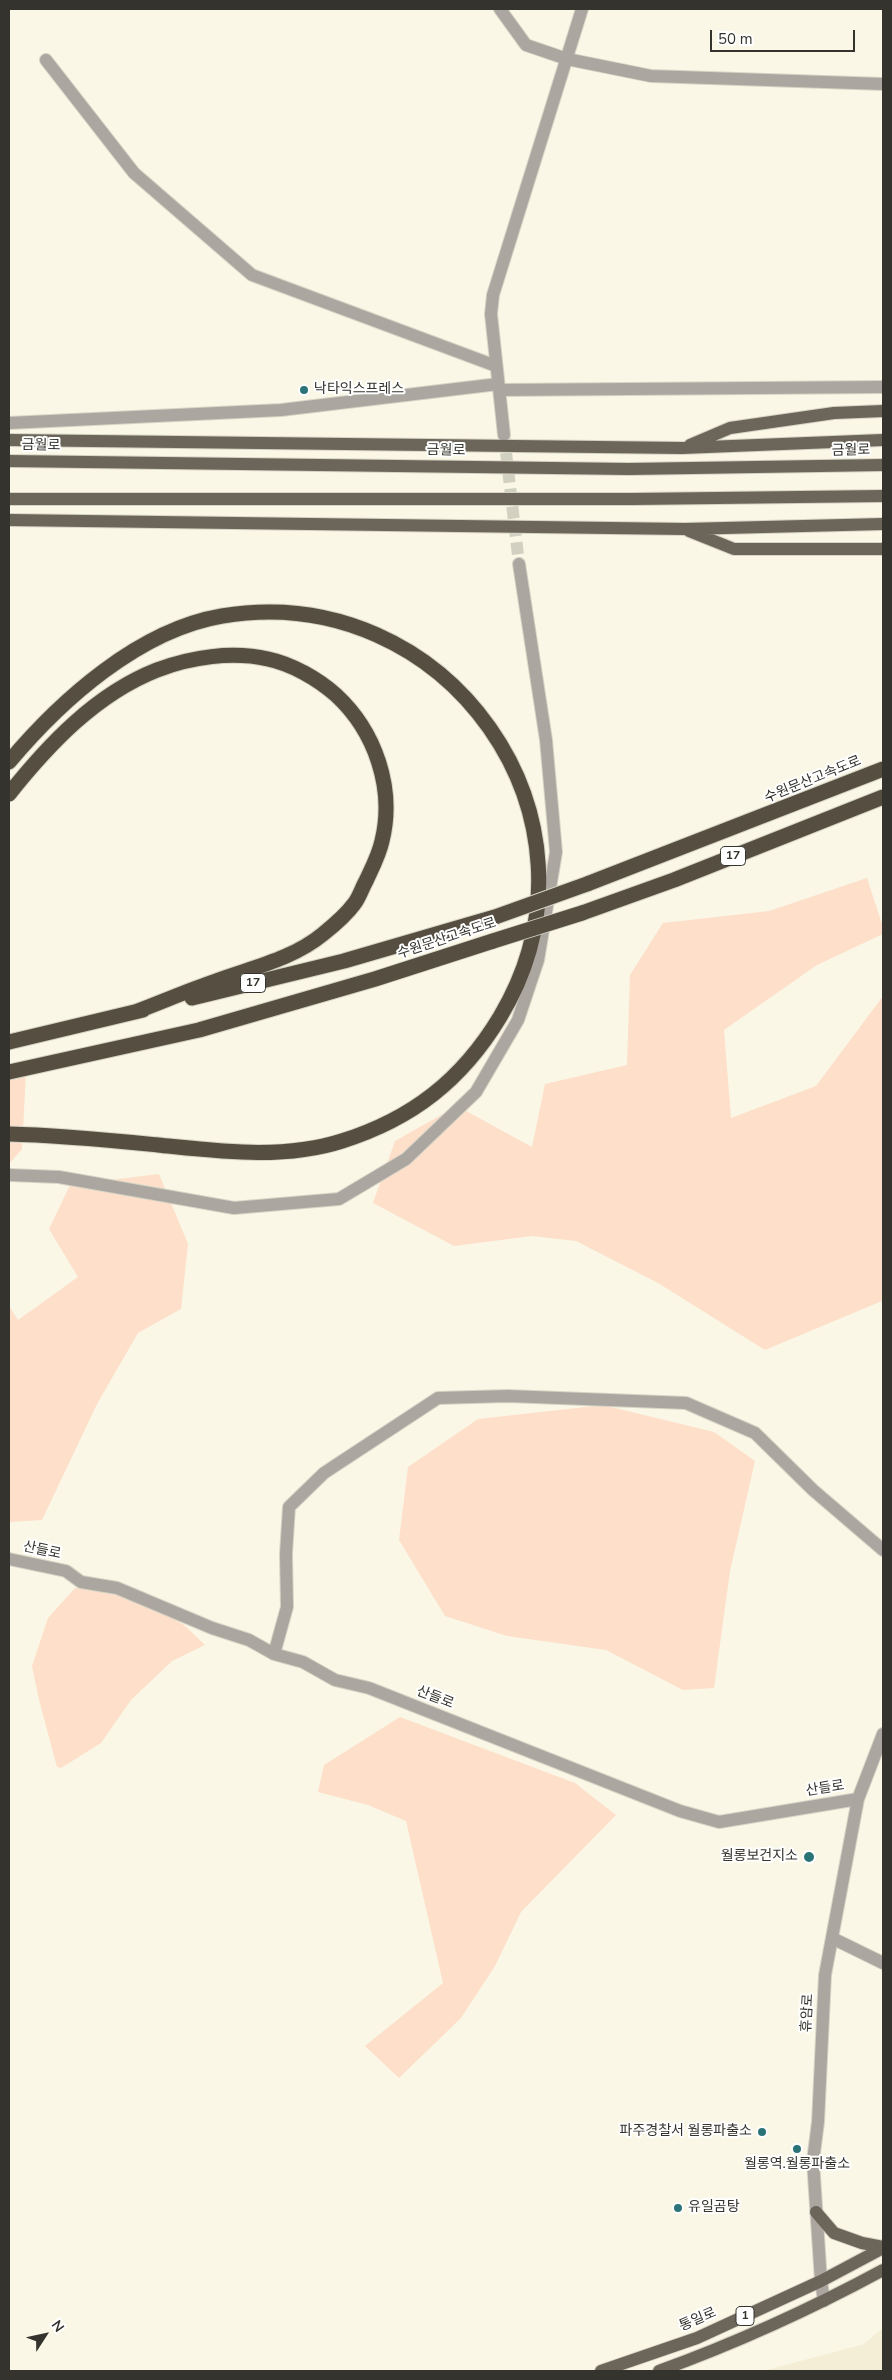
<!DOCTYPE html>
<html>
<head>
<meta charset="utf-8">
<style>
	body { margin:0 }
	#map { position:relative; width:892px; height:2380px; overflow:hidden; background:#faf7e6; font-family:"Nunito Sans",sans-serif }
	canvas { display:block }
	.frame { position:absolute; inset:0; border:10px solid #34332d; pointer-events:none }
	.north { position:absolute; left:20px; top:2310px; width:50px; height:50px; -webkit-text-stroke:4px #fff; paint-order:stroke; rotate:55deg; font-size:14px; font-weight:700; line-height:20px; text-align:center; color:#34332d }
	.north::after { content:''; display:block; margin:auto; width:18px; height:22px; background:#34332d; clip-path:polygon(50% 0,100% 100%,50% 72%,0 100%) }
	.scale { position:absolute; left:710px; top:30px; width:145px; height:22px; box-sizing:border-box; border:2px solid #34332d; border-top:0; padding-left:6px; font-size:15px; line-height:18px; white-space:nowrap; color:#34332d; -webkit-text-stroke:4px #fff; paint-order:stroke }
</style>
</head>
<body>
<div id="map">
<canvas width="892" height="2380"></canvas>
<div class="frame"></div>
<div class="north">N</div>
<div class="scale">50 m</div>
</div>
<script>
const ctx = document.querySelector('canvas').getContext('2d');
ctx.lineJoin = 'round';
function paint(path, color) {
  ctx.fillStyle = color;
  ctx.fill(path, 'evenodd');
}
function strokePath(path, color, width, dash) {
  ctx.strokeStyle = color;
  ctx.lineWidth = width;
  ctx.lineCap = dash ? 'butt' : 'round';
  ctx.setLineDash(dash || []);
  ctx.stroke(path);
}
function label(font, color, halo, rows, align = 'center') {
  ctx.font = font + ' "Nunito Sans","Noto Sans KR",sans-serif';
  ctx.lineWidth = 4;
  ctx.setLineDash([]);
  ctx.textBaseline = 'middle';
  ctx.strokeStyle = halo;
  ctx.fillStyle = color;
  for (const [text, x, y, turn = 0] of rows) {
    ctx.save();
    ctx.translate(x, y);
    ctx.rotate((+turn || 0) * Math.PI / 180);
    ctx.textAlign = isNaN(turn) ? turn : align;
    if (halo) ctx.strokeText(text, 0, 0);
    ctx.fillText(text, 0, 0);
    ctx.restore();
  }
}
paint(new Path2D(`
	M883,2328V2371H763L864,2344Z`), '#f3eed5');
paint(new Path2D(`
	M867,878L883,927V934L817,965L724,1030L731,1118L816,1086L883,996L882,1301L765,1350L658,1283L576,1241L532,1236L454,1246L373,1203L395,1141L457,1106L532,1147L545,1084L627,1065L630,975L663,923L769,911Z
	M26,1072L22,1149L9,1164V1078Z
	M159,1174L188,1244L181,1309L138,1333L97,1404L42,1520L9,1522V1306L18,1320L78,1277L49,1229L70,1185Z
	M603,1405L714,1432L755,1461L730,1571L714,1688L683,1690L606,1650L507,1636L445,1616L399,1540L408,1467L478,1419Z
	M75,1588L131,1594L184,1625L205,1645L172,1661L131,1700L101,1743L61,1768L57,1767L39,1700L32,1666L48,1618Z
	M400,1717L575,1783L616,1815L521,1912L495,1966L461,2018L399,2078L365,2046L443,1983L406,1821L368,1805L318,1792L324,1765Z`), '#fddfca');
strokePath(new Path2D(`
	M504,435L519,564`), '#d2d0c1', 12, [12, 6]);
const minor = new Path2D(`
	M500,9L526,45L567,59L651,76L883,84
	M46,60L134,173L252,275L496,366
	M499,390L883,387
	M9,423L281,410L498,384
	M504,435L491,314L493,295L582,9
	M9,1175L59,1177L234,1208L339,1199L406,1159L476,1092L518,1020L538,960L556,852L546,740L519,564
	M9,1559L66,1571L81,1582L117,1588L212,1628L249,1640L274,1654L303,1662L335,1680L369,1688L680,1811L719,1822L858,1799
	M274,1654L287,1607L286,1554L289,1507L324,1473L438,1398L508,1396L686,1403L755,1433L813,1490L883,1550
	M832,1938L883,1963
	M824,2301L821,2281L813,2161L818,2122L825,1975L858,1799L883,1734`);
const major = new Path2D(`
	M9,440L682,448L883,440
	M690,445L730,428L834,413L883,411
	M9,461L629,469L883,465
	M9,499H633L883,496
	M9,520L685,529L883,524
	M689,531L734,549H883
	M816,2212L834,2233L862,2243L883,2247
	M601,2371L697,2338L821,2281L883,2248
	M659,2371C736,2343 811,2309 883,2270`);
const highway = new Path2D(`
	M9,762C61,700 139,630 222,616C446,578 619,819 500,1017C462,1080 412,1119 342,1141C283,1160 218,1151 158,1145C108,1140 59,1135 9,1134
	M9,794C49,744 96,694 157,670C191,657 232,651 268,659C292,664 318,679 336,695C375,731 395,788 382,841C379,855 372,868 366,881C362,888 359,898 354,904C346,915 333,926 323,934C293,959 251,968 216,981C189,990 162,1002 135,1012
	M587,884L883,769
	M582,913L674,880L883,797
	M192,998L344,961L495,917
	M9,1042L143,1010
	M9,1072L199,1030L375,979L493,941`);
strokePath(minor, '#d6d4c5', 14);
strokePath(major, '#d6d4c5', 14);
strokePath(highway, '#d6d4c5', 17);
strokePath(minor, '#aba6a0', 12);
strokePath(major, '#6c655a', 12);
strokePath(highway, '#564e41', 15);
const highwayBridge = new Path2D(`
	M495,917L587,884
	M493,941L582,913`);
strokePath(highwayBridge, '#d6d4c5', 17, []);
strokePath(highwayBridge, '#564e41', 15);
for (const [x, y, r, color] of [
	[304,390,5,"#2a7478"],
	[809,1857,6,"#2a7478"],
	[762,2132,5,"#2a7478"],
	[797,2149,5,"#2a7478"],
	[678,2208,5,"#2a7478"]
]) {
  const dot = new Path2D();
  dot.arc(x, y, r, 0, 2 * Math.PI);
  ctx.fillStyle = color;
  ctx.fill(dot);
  strokePath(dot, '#fff', 2);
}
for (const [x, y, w] of [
	[733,856,25],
	[253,983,25],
	[745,2316,18]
]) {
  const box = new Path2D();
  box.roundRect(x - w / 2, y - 9.5, w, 19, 4);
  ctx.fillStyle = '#fff';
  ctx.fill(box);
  strokePath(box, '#34332d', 1);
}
label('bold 12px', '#34332d', null, [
	["17",733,856],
	["17",253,983],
	["1",745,2316]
]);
label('14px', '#34332d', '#fff', [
	["낙타익스프레스",314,390],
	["월롱보건지소",798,1857,"right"],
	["파주경찰서 월롱파출소",752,2132,"right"],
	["월롱역.월롱파출소",797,2165,"center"],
	["유일곰탕",688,2208]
], 'left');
label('14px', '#34332d', '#fff', [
	["금월로",41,446,1],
	["금월로",446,451,1],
	["금월로",851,451,-1],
	["수원문산고속도로",813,780,-22],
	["수원문산고속도로",447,939,-18],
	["산들로",42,1551,12],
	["산들로",435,1698,21],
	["산들로",825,1789,-9],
	["휴암로",808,2013,-87],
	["통일로",698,2320,-23]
]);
</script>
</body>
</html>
